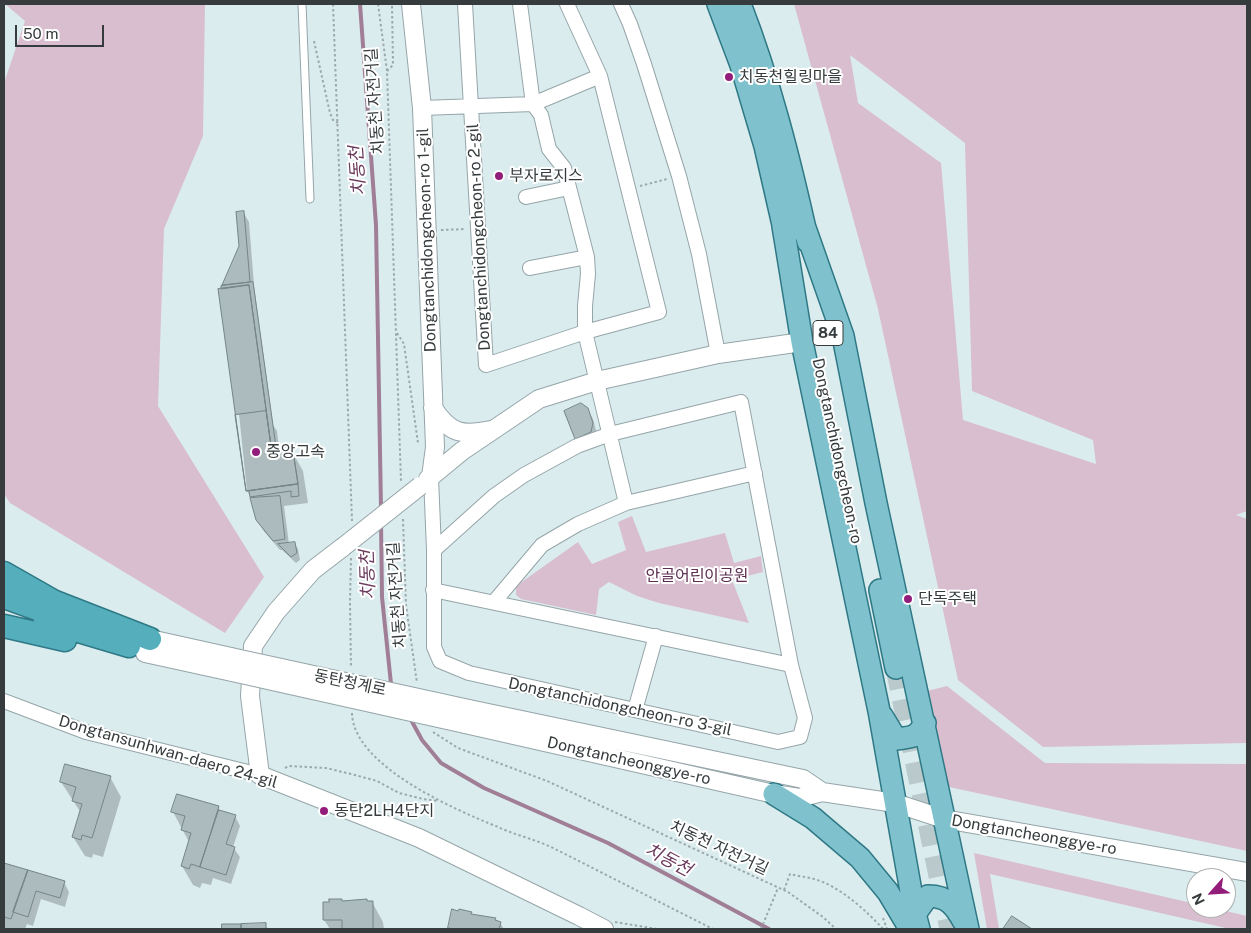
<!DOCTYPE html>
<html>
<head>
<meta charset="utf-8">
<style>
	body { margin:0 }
	#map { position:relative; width:1251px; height:933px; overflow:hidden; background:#dbecef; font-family:"Public Sans",sans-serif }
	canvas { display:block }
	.frame { position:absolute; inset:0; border:5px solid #363c3d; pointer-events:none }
	.north { position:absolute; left:1186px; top:868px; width:50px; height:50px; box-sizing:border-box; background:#fff; border:1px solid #afb1b1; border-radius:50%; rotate:244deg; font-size:14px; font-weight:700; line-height:20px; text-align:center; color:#363c3d }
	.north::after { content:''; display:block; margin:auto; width:18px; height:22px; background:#931d7b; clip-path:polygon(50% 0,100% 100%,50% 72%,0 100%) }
	.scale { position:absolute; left:15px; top:25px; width:89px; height:22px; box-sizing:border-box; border:2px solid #363c3d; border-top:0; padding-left:6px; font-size:15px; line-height:18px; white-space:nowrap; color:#363c3d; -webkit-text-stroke:4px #fff; paint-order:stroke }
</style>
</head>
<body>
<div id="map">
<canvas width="1251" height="933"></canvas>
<div class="frame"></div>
<div class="north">N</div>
<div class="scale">50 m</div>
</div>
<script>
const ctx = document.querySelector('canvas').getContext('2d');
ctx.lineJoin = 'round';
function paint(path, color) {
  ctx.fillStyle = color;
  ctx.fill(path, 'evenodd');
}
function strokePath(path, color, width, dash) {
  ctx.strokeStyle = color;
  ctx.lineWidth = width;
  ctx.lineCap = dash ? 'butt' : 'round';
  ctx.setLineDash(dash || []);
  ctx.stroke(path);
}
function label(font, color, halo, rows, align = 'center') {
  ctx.font = font + ' "Public Sans","Noto Sans KR",sans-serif';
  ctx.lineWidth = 4;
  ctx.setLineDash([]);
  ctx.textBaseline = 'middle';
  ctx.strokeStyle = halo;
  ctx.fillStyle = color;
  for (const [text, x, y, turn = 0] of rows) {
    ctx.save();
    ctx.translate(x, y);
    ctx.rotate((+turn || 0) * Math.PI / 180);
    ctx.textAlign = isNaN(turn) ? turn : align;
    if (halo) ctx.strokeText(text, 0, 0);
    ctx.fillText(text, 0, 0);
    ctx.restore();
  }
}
paint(new Path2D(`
	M5,4H205L203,136L164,229L158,406L264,577L225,633L10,503L4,494V83L25,21Z
	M794,4H1247V511L1236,515L1247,519V743L1043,747L958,680L878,309ZM850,55L965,143L972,391L1093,440L1096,464L963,420L941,163L858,103Z
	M632,516L646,552L725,533L734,563L761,556L763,572L732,580L749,623L659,603L637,596L609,582L599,589L596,615L521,599L516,595V586L578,542L592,564L626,550L618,522Z
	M947,686L1045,763L1247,764V851L949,787L923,692Z
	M974,853L1196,904V908H1213L1247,916V929H1230L990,874L999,929H987Z`), '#d9bed0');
paint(new Path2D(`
	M243,212L249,222L254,285L273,425L277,431L279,448L291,446L294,455L303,471L308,503L284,506L289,544L294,543L298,549L300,560L296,563L282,550H280L263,530L257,519L252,499L247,491L226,289L223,285L240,246Z
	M587,409L593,419L597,434L581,448L565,412Z
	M110,777L121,797L103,857L93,854L92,858L85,856L73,837L81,813L61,782Z
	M218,807L221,812L235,816L240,826L233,847L240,857L231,884L213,878L211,885L202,883L200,888L193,885L182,866L189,842L173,812Z
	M4,865L64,882L69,892L65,907L41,899L33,926L27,924L25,929H4Z
	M372,902L383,922L384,929H330L324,920V903Z
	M471,913L472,916L495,919L496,922L500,923L504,929H450L449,927Z
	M223,925H265L268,929H223Z`), '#0003');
strokePath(new Path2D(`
	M360,4L376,225L381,508
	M381,523L382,597L391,684L393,687
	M410,718L422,740L441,763L484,788L608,843L769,929`), '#a07e95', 4);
const building = new Path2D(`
	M244,211L250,282L222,285L239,246L236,212Z
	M253,282L276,447L292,445L293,451L272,453L249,285L221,289V286Z
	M249,285L272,453L293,451L298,484L246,491L218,289Z
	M581,403L588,408L593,423L591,432L575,439L564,411Z
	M266,411L272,453L293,451L298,484L246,491L235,415Z
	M298,484L299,496L291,497V491L250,497L249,491Z
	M280,496L285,539L273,541L256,520L250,498Z
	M295,542L297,553L291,557L278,544Z
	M65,764L111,776L92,838L82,835L81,840L72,837L82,804L72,801L76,787L60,782Z
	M177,794L219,806L200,867L191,864L189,869L181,866L191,833L181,830L185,816L171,812Z
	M219,810L236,815L226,844L235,847L226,875L200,867Z
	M4,863L28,870L11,919L4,917Z
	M28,870L65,881L60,898L36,891L28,917L13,912Z
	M329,899H342V901L367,899V901H373V929H342V920H323V902H329Z
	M452,909L458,911L459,909L472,912L471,914L496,918L495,920L501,922L499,929H454L448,928Z
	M1012,916L1032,929H1003Z
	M266,923V929H241V924Z
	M222,924H241V929H222Z`);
paint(building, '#abbbbe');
strokePath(building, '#758487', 1);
strokePath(new Path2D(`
	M896,668L950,929`), '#bac9cb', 21, [21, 11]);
const service = new Path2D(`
	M302,4L310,199`);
const minor = new Path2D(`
	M465,4L486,365L585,332L659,312L600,76L567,4
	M520,4L533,104L541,115L549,149L564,168L587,257L588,274L585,306V332L626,503
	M621,4L630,24L644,64L679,176L699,254L718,354
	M422,108L533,104L600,76
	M526,197L569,188
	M530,268L587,257
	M431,477L434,550V647L440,661L469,673L778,742L800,737L805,718L791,665L741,402L610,434L577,446L524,475L494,496L434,550
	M433,590L791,665
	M494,602L542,545L578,524L626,503L755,473
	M4,701L86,732L260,775
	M635,710L656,636`);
const tertiary = new Path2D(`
	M411,4L422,108L435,447L431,477
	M433,408C450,434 462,436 491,430
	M428,479L462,451L539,399L597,381L718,354L802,342
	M343,547L313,570L276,612L253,646L250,696L260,775L419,838L579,916L604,929
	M150,639L231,657
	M145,653L232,672
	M469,709L803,779L822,792
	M465,724L774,794L799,798L822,792L895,803L944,819L1247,872`);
const primary = new Path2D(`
	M718,4L741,65L765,146L786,238
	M740,4C770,81 790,161 808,242
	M783,226L802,342L879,711L915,914L919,929
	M805,228L843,336L876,503L968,929
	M880,590L896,668
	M882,716L896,739C912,737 917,738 925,723
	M774,794L813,818L860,858L888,892L910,929
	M915,914L928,896C948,896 955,906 964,922`);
const trunk = new Path2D(`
	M4,573L55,602L150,639
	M4,597L62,618
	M45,621L129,646
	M4,626L65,640`);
strokePath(service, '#95a5a8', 9);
strokePath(minor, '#95a5a8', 16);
strokePath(tertiary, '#95a5a8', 20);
strokePath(primary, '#2e7985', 24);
strokePath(trunk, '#2e7985', 25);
strokePath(new Path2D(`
	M333,4L352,521
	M378,4L387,71L401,481
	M314,41L330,113L333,120L338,123
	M387,71L393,65L392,4
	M640,186L667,179
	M441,230L466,229
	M397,333L404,344L418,443H420
	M403,519L406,605L417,683
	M351,558L350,602L351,668
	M352,713C353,766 456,810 498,827C515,835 534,839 551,847C605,874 659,902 713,929
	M433,732L458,748L547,781L788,892L823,917L836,929
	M285,768L289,766L326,768L355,775L377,781L399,793L423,799L438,801
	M784,890L790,874C798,876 806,877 814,879C838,885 867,911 883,929
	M883,918L887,929
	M615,922L657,929
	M761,929L778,888`), '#9ca9ab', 2, [2.5, 2.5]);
strokePath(service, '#fff', 7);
strokePath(minor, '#fff', 14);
strokePath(tertiary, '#fff', 18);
strokePath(primary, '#7fc2cd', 21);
strokePath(trunk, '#54aebc', 22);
const tertiaryBridge = new Path2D(`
	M343,547L420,486
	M231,657L469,709
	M232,672L465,724`);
strokePath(tertiaryBridge, '#95a5a8', 20, []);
strokePath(tertiaryBridge, '#fff', 18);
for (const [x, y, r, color] of [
	[729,77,5,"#931d7b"],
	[499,176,5,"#931d7b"],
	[256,452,5,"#931d7b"],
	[908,599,5,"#931d7b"],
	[324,811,5,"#931d7b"]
]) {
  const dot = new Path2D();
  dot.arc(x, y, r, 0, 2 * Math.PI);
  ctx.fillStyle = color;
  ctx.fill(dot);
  strokePath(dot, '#fff', 2);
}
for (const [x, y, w] of [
	[828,333,30]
]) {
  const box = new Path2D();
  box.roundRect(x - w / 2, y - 12.5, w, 25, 4);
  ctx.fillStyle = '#fff';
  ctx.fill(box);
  strokePath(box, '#363c3d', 1);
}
label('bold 15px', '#363c3d', null, [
	["84",828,333]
]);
label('16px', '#363c3d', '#fff', [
	["치동천힐링마을",739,77],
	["부자로지스",509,176],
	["중앙고속",266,452],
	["단독주택",918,599],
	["동탄2LH4단지",334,811]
], 'left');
label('16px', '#363c3d', '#fff', [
	["치동천 자전거길",375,101,-94],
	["Dongtanchidongcheon-ro 2-gil",479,237,-93],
	["Dongtanchidongcheon-ro 1-gil",427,240,-92],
	["Dongtanchidongcheon-ro",837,451,78],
	["치동천 자전거길",397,595,-94],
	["동탄청계로",350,683,12],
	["Dongtanchidongcheon-ro 3-gil",620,707,12],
	["Dongtansunhwan-daero 24-gil",168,752,16],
	["Dongtancheonggye-ro",629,761,13],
	["Dongtancheonggye-ro",1034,835,10],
	["치동천 자전거길",719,848,25]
]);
label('16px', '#5c2e50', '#fff', [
	["안골어린이공원",697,576]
]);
label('italic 18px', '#6b3b5d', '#fff', [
	["치동천",358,171,-94],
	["치동천",368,575,-92],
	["치동천",668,860,28]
]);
</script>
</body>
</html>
